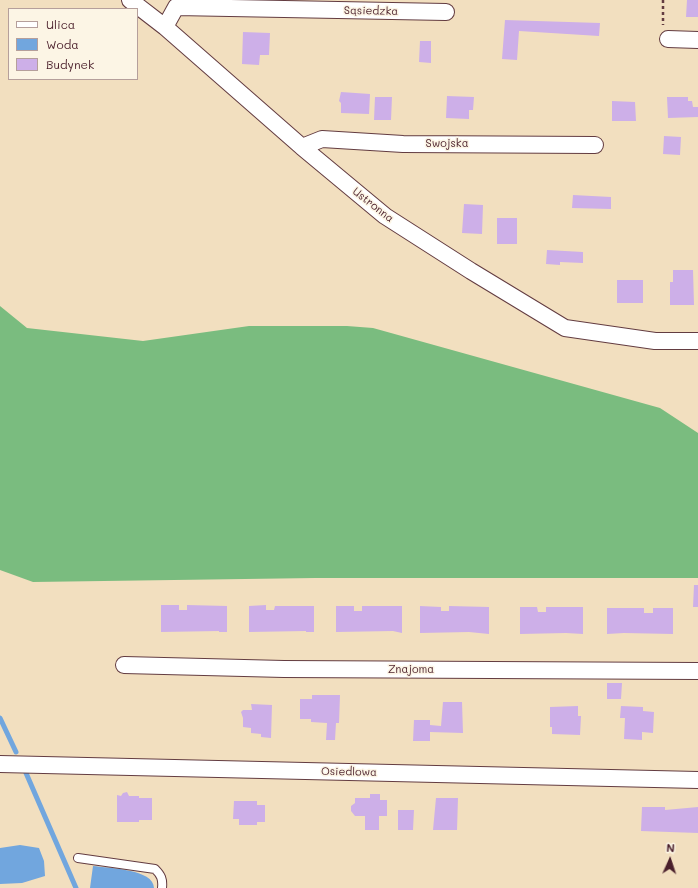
<!DOCTYPE html>
<html>
<head>
<meta charset="utf-8">
<style>
	body { margin:0 }
	#map { position:relative; width:698px; height:888px; overflow:hidden; background:#f2dfbf; font-family:Mali,sans-serif }
	canvas { display:block }
	.legend { position:absolute; left:8px; top:8px; width:130px; height:72px; box-sizing:border-box; background:#fcf5e5; border:1px solid #b59f9b; margin:0; padding:5px 7px; list-style:none; font-size:12px; color:#4a1f2b }
	.legend li { display:flex; align-items:center; gap:8px; height:20px }
	.legend b { width:20px; border:1px solid #b59f9b }
	.north { position:absolute; left:650px; top:840px; width:40px; height:40px; -webkit-text-stroke:3px #fcf5e5; paint-order:stroke; rotate:3deg; font-size:11px; font-weight:700; line-height:16px; text-align:center; color:#4a1f2b }
	.north::after { content:''; display:block; margin:auto; width:14px; height:18px; background:#4a1f2b; clip-path:polygon(50% 0,100% 100%,50% 72%,0 100%) }
</style>
</head>
<body>
<div id="map">
<canvas width="698" height="888"></canvas>
<ul class="legend">
<li><b style="height:5px;background:#fff"></b>Ulica</li>
<li><b style="height:11px;background:#71a6de"></b>Woda</li>
<li><b style="height:11px;background:#cdafe8"></b>Budynek</li>
</ul>
<div class="north">N</div>
</div>
<script>
const ctx = document.querySelector('canvas').getContext('2d');
ctx.lineJoin = 'round';
function paint(path, color) {
  ctx.fillStyle = color;
  ctx.fill(path, 'evenodd');
}
function strokePath(path, color, width, dash) {
  ctx.strokeStyle = color;
  ctx.lineWidth = width;
  ctx.lineCap = dash ? 'butt' : 'round';
  ctx.setLineDash(dash || []);
  ctx.stroke(path);
}
function label(font, color, halo, rows, align = 'center') {
  ctx.font = font + ' Mali,sans-serif';
  ctx.lineWidth = 3;
  ctx.setLineDash([]);
  ctx.textBaseline = 'middle';
  ctx.strokeStyle = halo;
  ctx.fillStyle = color;
  for (const [text, x, y, turn = 0] of rows) {
    ctx.save();
    ctx.translate(x, y);
    ctx.rotate((+turn || 0) * Math.PI / 180);
    ctx.textAlign = isNaN(turn) ? turn : align;
    if (halo) ctx.strokeText(text, 0, 0);
    ctx.fillText(text, 0, 0);
    ctx.restore();
  }
}
paint(new Path2D(`
	M0,306L27,328L143,341L249,326H347L373,328L660,408L698,433V578H315L33,582L0,570Z`), '#7abc7f');
paint(new Path2D(`
	M20,845L39,848L44,861L45,876L22,883L0,884V848Z
	M93,866C108,868 154,869 154,888H90Z`), '#71a6de');
strokePath(new Path2D(`
	M0,718L16,752
	M26,773L76,888`), '#71a6de', 5);
paint(new Path2D(`
	M687,0H698V17H686Z
	M505,20L600,23L599,36L519,31L517,60L502,59Z
	M243,32L270,33L269,55H260L259,65L242,64Z
	M420,41H431V63L419,62Z
	M341,92L370,94L369,114L341,113V103L339,101Z
	M447,96L474,97L473,110H469V119L446,118Z
	M375,97H392L391,120H374Z
	M667,97H688V101H692L693,107H698V117L668,118Z
	M612,101L635,102L636,121H612Z
	M664,136L681,137L680,155L663,154Z
	M573,195L611,197V209L572,208Z
	M464,204L483,205L482,234L462,233Z
	M497,218H517V244H497Z
	M547,250L583,252V263L560,262V265L546,264Z
	M673,270H693L694,305H670V282H673Z
	M617,280H643V303H617Z
	M694,585H698V607H693Z
	M161,605H179V610H187V605L227,606V632H219V631L161,632Z
	M266,605V610H274L275,606H314V632H306V631L249,632V606Z
	M336,606H354V611H362V606H402V633L393,631L336,632Z
	M420,606L441,607V611H449V606L489,607V634L469,632L420,633Z
	M520,607H537L538,612H546V607H583V634L566,633L520,634Z
	M607,608H644V613H653V608H673V634L624,633L607,634Z
	M607,683H622L621,699H607Z
	M312,695H340L339,723H336L335,740H326L327,723L311,722V719H300V699H312Z
	M443,702H462L463,733L430,732V741H413L414,720H430V725L441,726Z
	M251,704L272,705L271,738L261,737V734L251,733V728L243,727V718L241,712L243,710H252Z
	M578,706V716H581L580,735L552,734V727H550V707Z
	M621,706L643,707V711L654,712L653,733L642,732V740L624,739L625,718H620Z
	M127,792L129,796H139V798H152V820H139V822H117V795L121,796L123,793Z
	M370,794H380V800H387V816H379V830H365V816H355L351,811V806L355,803V798H370Z
	M436,798H458L457,830H433Z
	M234,801H257V805H265V822H257V825H239V819H233Z
	M642,807H665V810L698,807V833L641,831Z
	M398,810H414L413,830H398Z`), '#cdafe8');
const lane = new Path2D(`
	M78,858L155,869C161,875 163,879 162,888`);
const street = new Path2D(`
	M130,0L165,27L302,147L385,216L471,271L565,328L655,341H698
	M165,27L176,7L446,12
	M668,39L698,40
	M302,147L322,139L403,144L595,145
	M124,665L284,669L698,671
	M0,764L698,780`);
strokePath(lane, '#633c41', 10);
strokePath(street, '#633c41', 18);
strokePath(new Path2D(`
	M663,0V25`), '#633c41', 2.5, [3, 3]);
strokePath(lane, '#fff', 8);
strokePath(street, '#fff', 16);
label('11px', '#4a1f2b', '#fcf5e5', [
	["Sąsiedzka",371,11,1],
	["Swojska",447,144],
	["Ustronna",373,205,38],
	["Znajoma",411,670],
	["Osiedlowa",349,772,1]
]);
</script>
</body>
</html>
